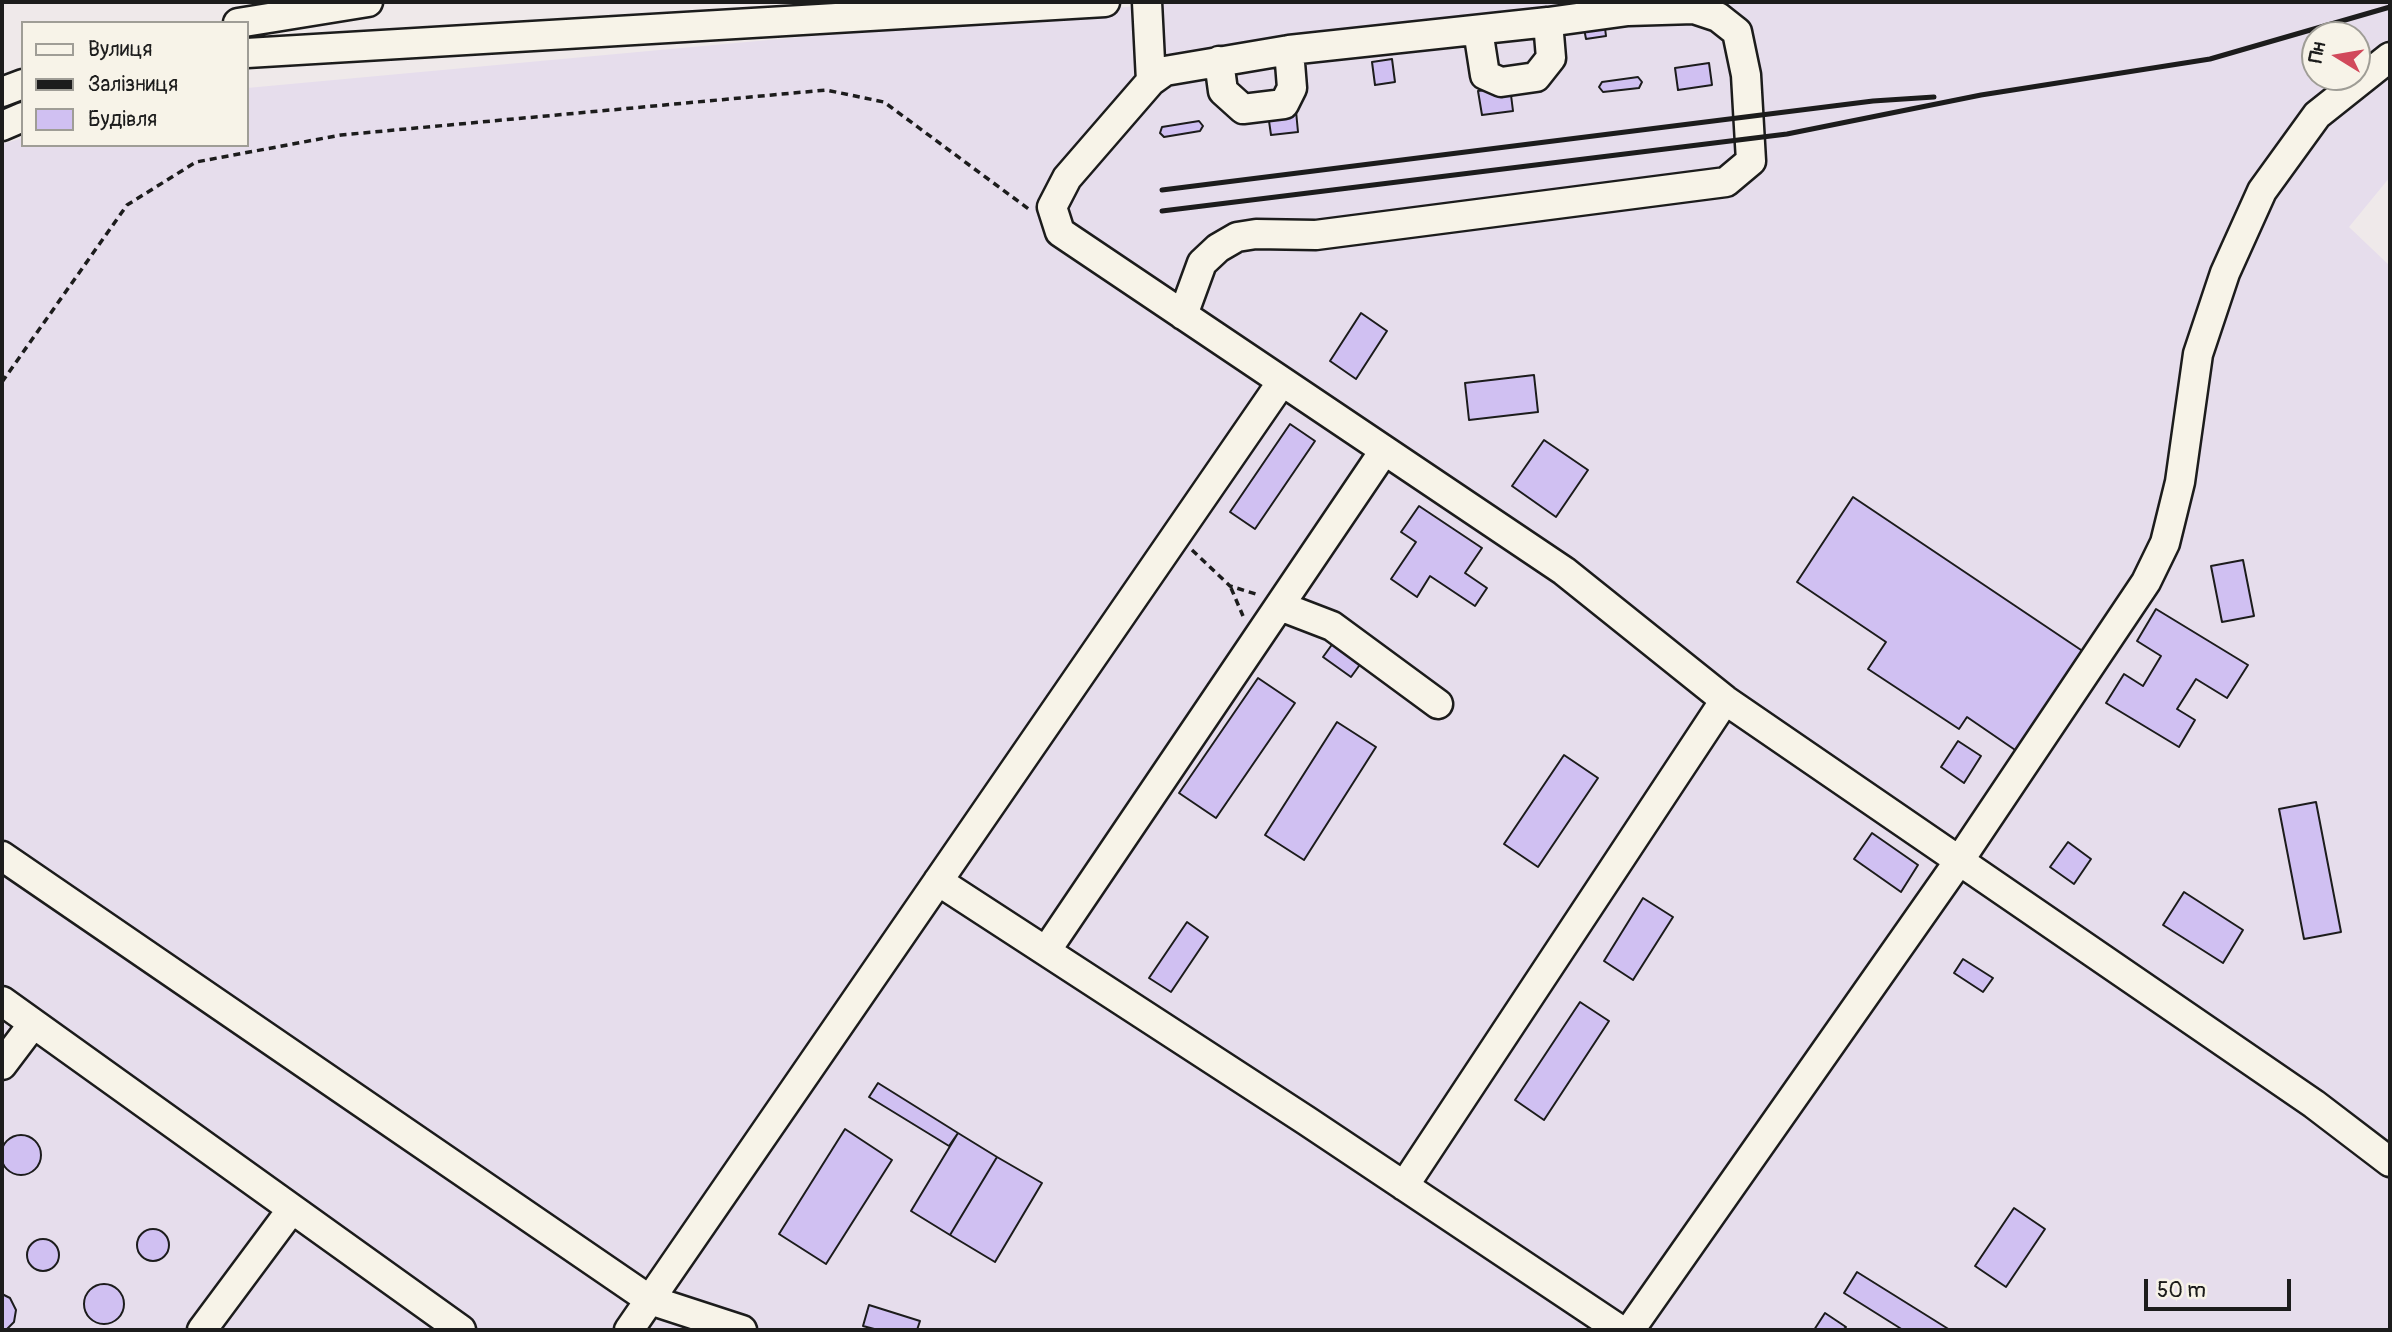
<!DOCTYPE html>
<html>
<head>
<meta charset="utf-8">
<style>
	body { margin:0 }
	#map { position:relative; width:2392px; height:1332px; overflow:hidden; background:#efe9ea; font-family:Pangolin,sans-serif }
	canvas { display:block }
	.frame { position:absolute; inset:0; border:4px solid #1c1c1c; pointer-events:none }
	.legend { position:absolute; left:21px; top:21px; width:228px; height:126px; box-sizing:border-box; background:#f7f3e8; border:2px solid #9f9d96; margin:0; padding:9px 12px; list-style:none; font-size:21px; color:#1c1c1c }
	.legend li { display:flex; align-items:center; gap:14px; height:35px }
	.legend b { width:35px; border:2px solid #9f9d96 }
	.north { position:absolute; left:2301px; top:21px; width:70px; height:70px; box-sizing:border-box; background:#f7f3e8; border:2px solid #9f9d96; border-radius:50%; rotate:281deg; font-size:19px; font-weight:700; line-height:28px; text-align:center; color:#1c1c1c }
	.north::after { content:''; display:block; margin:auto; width:24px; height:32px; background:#d1495b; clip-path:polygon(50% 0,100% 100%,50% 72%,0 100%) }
	.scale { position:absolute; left:2144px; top:1279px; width:147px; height:32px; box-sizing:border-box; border:4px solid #1c1c1c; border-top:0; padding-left:9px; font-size:21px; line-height:24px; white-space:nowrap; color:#1c1c1c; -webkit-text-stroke:5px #f7f3e8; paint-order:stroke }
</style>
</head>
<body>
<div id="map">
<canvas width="2392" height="1332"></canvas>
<div class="frame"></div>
<ul class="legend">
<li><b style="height:9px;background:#f7f3e8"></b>Вулиця</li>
<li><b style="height:9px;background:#1c1c1c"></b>Залізниця</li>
<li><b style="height:19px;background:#d0c0f2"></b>Будівля</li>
</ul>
<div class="north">Пн</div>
<div class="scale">50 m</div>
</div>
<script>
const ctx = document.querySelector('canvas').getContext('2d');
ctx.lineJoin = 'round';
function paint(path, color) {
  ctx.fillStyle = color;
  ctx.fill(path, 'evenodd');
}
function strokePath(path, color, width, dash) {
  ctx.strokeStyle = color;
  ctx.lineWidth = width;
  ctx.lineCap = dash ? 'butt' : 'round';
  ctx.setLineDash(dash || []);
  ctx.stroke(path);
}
paint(new Path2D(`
	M1181,2H2390V177L2349,227L2390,266V1330H2V144L23,138V145H247V88ZM2315,35H2357V77H2315Z`), '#e6ddec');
const building = new Path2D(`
	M1604,20L1606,36L1586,39L1583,23Z
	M1392,59L1395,82L1375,85L1372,62Z
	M1709,63L1712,85L1678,90L1675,68Z
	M1638,77L1642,82L1639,88L1603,92L1599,87L1602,82Z
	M1510,87L1513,111L1482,115L1478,91Z
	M1296,111L1298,132L1271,135L1268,114Z
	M1199,121L1203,126L1200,131L1164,137L1160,133L1162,127Z
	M1361,313L1387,331L1356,379L1330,361Z
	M1534,375L1538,412L1469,420L1465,383Z
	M1290,424L1315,441L1255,529L1230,512Z
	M1544,440L1588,470L1556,517L1512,486Z
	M1853,497L2087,654L2021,754L1967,717L1959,729L1868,669L1886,642L1797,582Z
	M1419,506L1482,548L1465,573L1487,588L1475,606L1430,576L1417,597L1391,579L1416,542L1401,532Z
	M2243,560L2254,616L2222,622L2211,566Z
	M2156,609L2248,665L2227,698L2196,679L2177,709L2195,720L2179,747L2106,703L2124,674L2143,686L2161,656L2137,641Z
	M1336,639L1364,659L1351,677L1323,657Z
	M1258,678L1295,703L1216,818L1179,793Z
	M1337,722L1376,747L1304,860L1265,835Z
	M1958,741L1981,756L1964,783L1941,767Z
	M1564,755L1598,778L1538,867L1504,844Z
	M2316,802L2341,932L2304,939L2279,809Z
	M1872,833L1918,865L1901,892L1854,859Z
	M2068,842L2091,859L2074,884L2050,867Z
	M2184,892L2243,930L2223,963L2163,925Z
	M1643,898L1673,917L1633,980L1604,961Z
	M1187,922L1208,937L1171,992L1149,978Z
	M1963,959L1993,978L1983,992L1954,973Z
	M1580,1002L1609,1021L1544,1120L1515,1100Z
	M878,1083L958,1133L949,1146L869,1097Z
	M845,1129L892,1160L826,1264L779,1234Z
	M958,1133L997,1157L950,1235L911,1211Z
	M1 1155a20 20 0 1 1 40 0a20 20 0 1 1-40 0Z
	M997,1157L1042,1183L995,1262L950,1235Z
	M2014,1208L2045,1229L2006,1287L1975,1266Z
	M137 1245a16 16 0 1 1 32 0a16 16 0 1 1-32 0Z
	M27 1255a16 16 0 1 1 32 0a16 16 0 1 1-32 0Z
	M1857,1272L1950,1330H1903L1844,1293Z
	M84 1304a20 20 0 1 1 40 0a20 20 0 1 1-40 0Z
	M2,1294L10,1298L16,1310L14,1322L6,1330H2Z
	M869,1305L920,1321L917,1330H878L863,1326Z
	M1825,1313L1846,1327L1843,1330H1814Z`);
paint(building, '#d0c0f2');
strokePath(building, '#1c1c1c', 2);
const minor = new Path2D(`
	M1147,2L1151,81
	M238,23L368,2
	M1478,30L1485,75L1501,82L1536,77L1551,58L1548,22
	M247,53L1105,2
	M1219,61L1223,91L1243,109L1284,104L1292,88L1289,50
	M2,92L23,84
	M2,126L23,117
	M1183,315L1202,263L1218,248L1237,237L1256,234L1316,235L1726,182L1751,161L1746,75L1737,32L1718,17L1694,9L1628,11L1548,22L1289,50L1165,71L1151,81L1067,178L1052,207L1060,232L1564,571L1725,700L2314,1104L2390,1162
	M1280,606L1332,626L1438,704
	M2,856L650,1300L742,1330
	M938,881L1307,1121L1620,1330
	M1046,951L1384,451
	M2,1001L461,1330
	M2,1065L33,1024
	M1404,1186L1725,700
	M202,1330L292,1209
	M629,1330L1281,383
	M1630,1330L1959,861L2146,582L2165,543L2180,482L2198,354L2225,273L2262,191L2317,115L2390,57`);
strokePath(minor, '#1c1c1c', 33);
strokePath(new Path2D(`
	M2,382L127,205L196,162L341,135L826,90L884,102L1030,210
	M1192,550L1230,586L1259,595
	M1231,588L1243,616`), '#1c1c1c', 3.5, [7, 5]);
strokePath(minor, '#f7f3e8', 28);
strokePath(new Path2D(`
	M1162,190L1873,101L1934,97
	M1162,211L1787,134L1981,95L2210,59L2390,7`), '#1c1c1c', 5);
</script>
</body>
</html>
